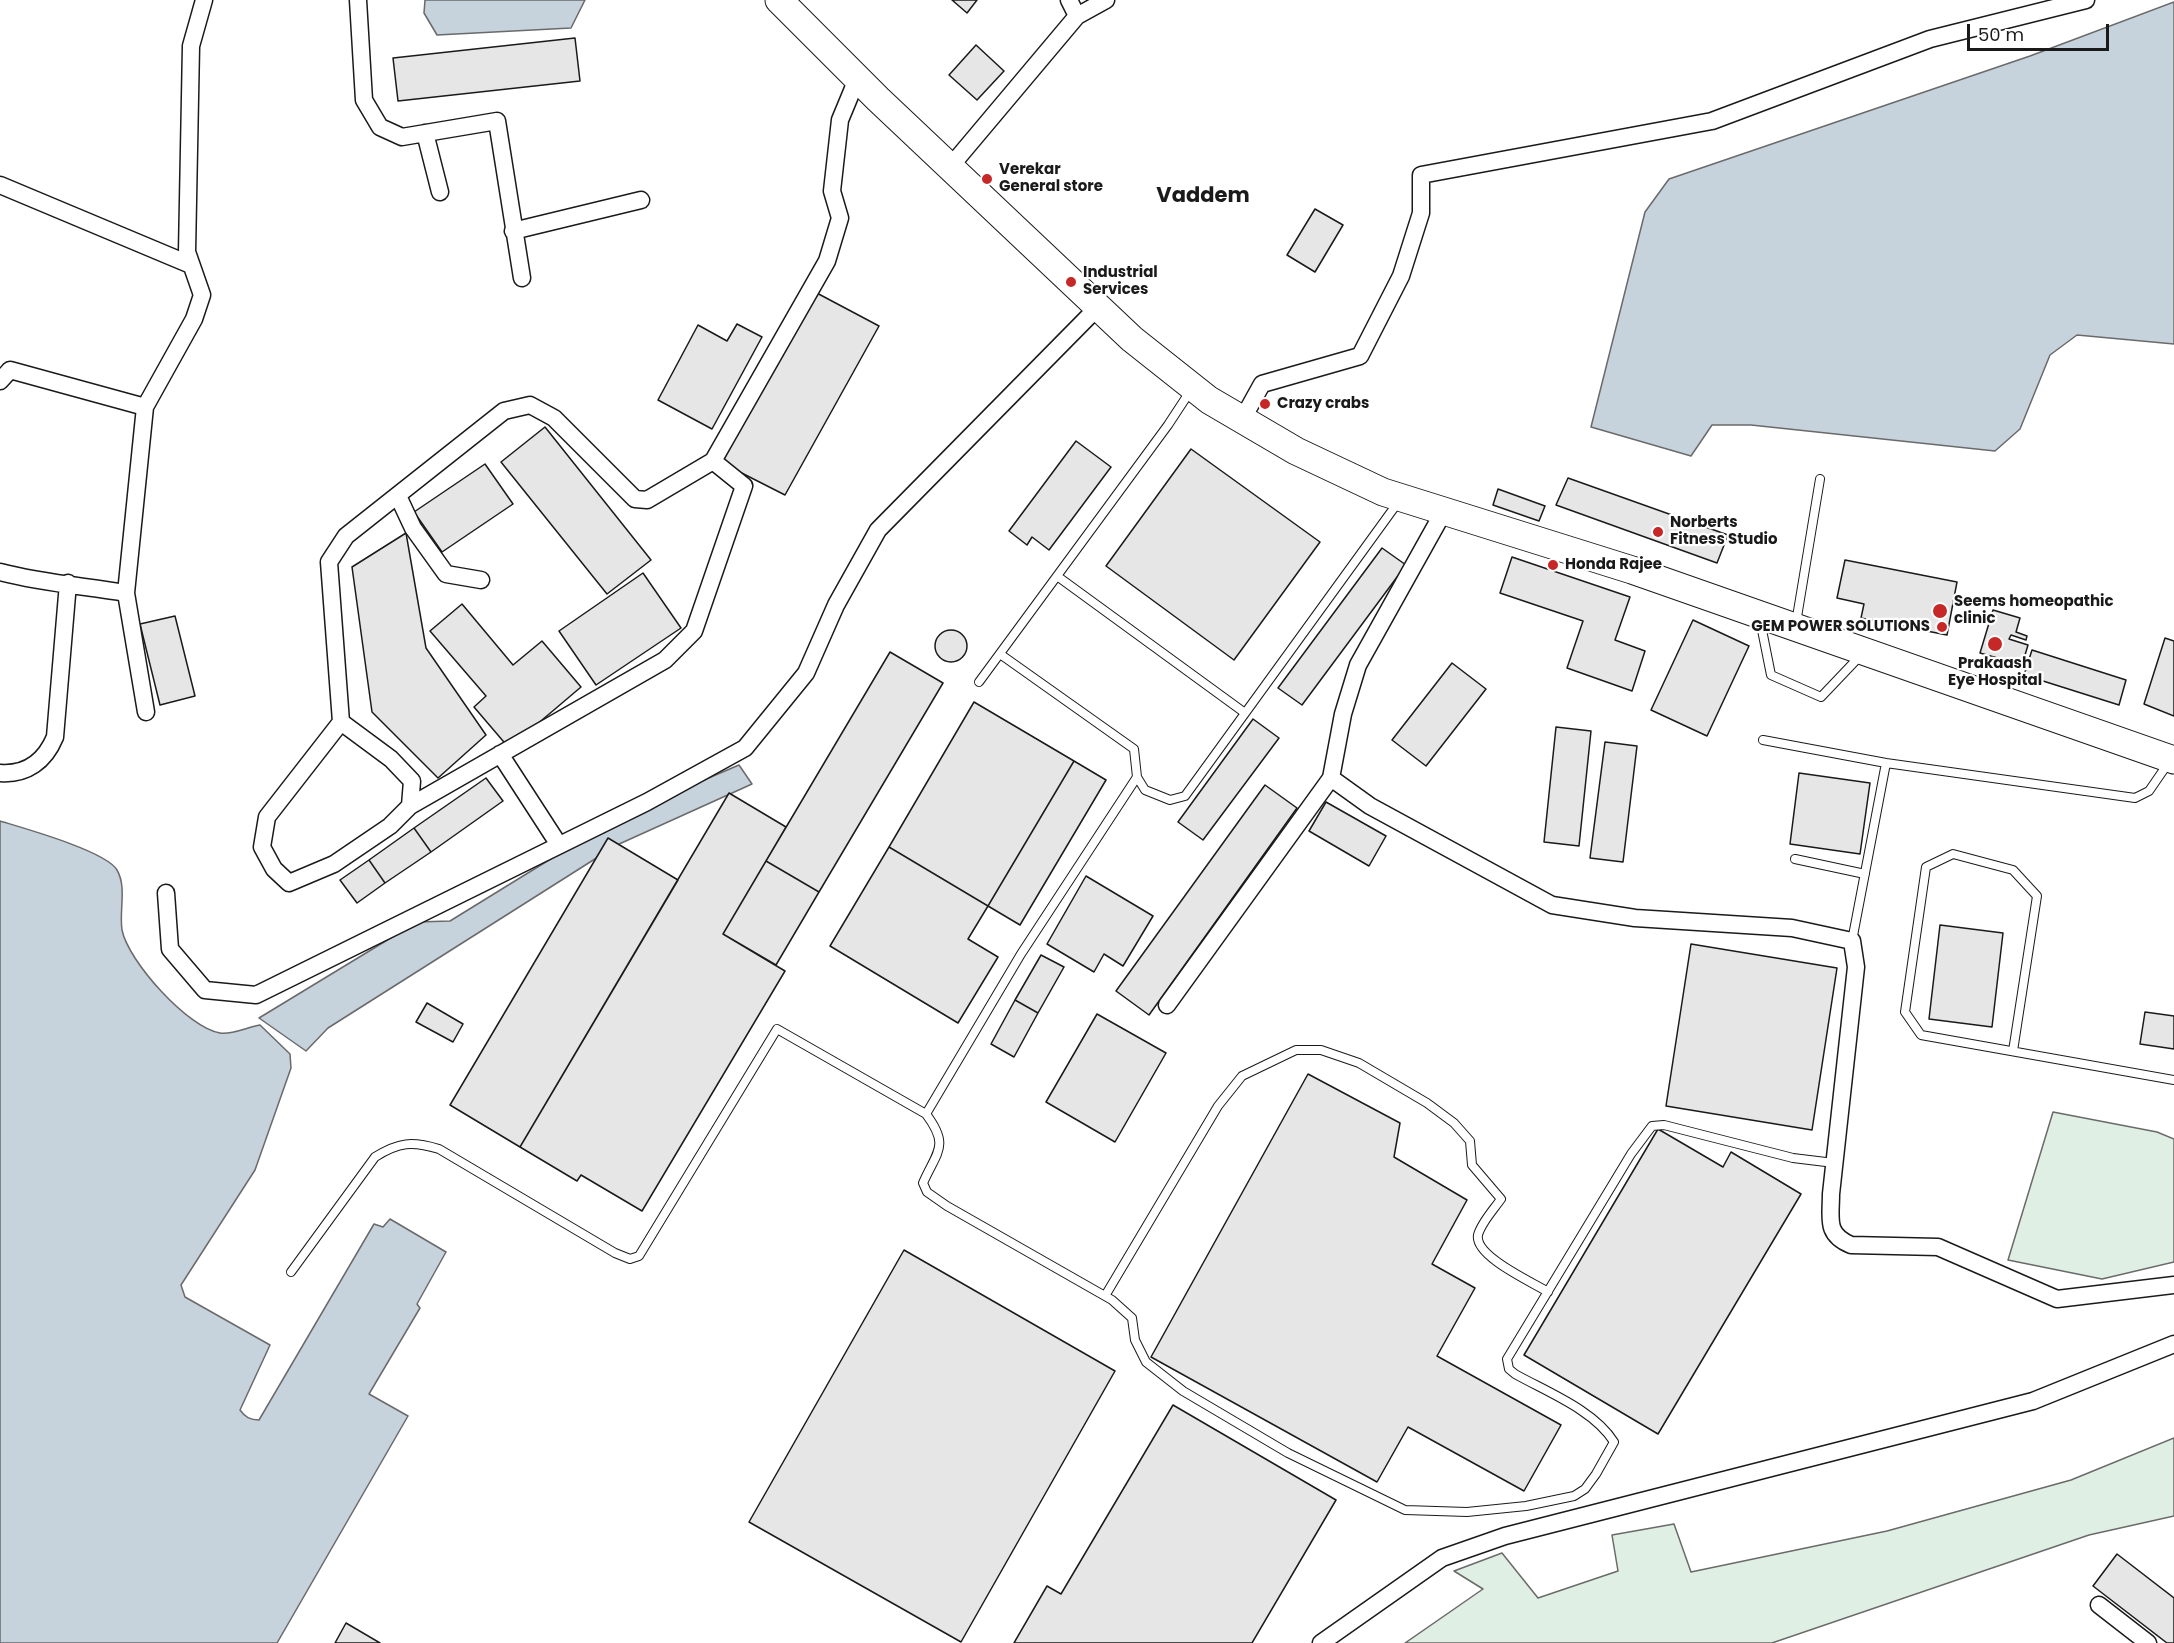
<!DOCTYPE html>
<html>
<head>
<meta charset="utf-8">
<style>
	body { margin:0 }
	#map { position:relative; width:2174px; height:1643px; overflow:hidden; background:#fff; font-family:Poppins,sans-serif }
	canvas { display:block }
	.scale { position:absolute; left:1967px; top:24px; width:142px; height:27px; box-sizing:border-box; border:3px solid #1a1a1a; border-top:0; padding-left:8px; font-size:18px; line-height:21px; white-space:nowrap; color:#1a1a1a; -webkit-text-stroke:4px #fff; paint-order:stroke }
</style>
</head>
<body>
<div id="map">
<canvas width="2174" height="1643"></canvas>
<div class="scale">50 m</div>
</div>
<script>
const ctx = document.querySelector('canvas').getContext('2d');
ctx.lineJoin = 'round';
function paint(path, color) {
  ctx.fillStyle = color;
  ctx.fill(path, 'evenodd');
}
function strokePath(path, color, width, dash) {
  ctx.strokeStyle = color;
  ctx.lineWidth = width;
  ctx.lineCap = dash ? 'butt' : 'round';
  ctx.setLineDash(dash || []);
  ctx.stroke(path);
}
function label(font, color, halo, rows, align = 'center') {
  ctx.font = font + ' Poppins,sans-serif';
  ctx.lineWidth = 4.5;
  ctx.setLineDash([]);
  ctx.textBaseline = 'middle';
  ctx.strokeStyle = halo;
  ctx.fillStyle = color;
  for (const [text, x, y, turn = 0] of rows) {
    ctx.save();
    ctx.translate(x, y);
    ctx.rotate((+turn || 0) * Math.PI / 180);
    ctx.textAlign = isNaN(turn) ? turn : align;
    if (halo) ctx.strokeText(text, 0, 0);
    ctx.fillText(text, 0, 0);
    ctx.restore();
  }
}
const green = new Path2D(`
	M2053,1112L2157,1132L2174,1139V1262L2102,1279L2008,1260Z
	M2174,1438V1516L2089,1535L1772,1643H1405L1483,1589L1454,1571L1502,1553L1538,1598L1618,1571L1612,1535L1674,1524L1691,1572L1887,1531L2071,1480Z`);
paint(green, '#e0efe3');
strokePath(green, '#6a6a6a', 1.5);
const water = new Path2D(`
	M425,0H585L571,28L437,35L424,13Z
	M2174,2V344L2077,335L2050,355L2020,429L1995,451L1751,425H1712L1691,456L1591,427L1645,212L1669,179L2030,56Z
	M739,765L752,784L617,845L328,1028L306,1051L259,1018L417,922L450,921L622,815Z
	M0,821C23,828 106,851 117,870C127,887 119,911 122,930C128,961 188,1028 220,1033C231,1035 248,1027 260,1025L290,1054L291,1068L255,1170L181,1285L185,1297L270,1345L240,1410C245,1417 250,1420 259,1420L374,1224L383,1227L390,1219L446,1252L417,1304L420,1308L369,1394L408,1416L277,1643H0Z`);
paint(water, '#c6d2dc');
strokePath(water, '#6a6a6a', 1.5);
const building = new Path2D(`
	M952,0H977L967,13Z
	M575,38L580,81L398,101L393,58Z
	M976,45L1004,71L977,100L949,75Z
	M1315,209L1343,225L1315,272L1287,255Z
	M813,291L879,326L785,495L722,463Z
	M737,324L762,337L712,429L658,400L698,325L727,341Z
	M545,427L651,560L607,594L501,462Z
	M1076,441L1111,467L1049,550L1032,537L1027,545L1009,531Z
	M1191,449L1320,542L1234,660L1106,566Z
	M485,464L513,504L442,552L414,512Z
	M1568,478L1728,535L1717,563L1556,505Z
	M1498,489L1545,506L1539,521L1493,505Z
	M406,533L426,648L486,735L438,778L372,712L352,567Z
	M1382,548L1406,565L1302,705L1278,688Z
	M1512,557L1630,597L1615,640L1645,651L1632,691L1567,668L1583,621L1500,593Z
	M1845,560L1957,582L1947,635L1861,618L1864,604L1837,598Z
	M643,573L681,628L596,685L559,631Z
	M462,604L513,665L542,641L581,687L509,748L474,707L486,696L430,631Z
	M1993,610L2020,618L2016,632L2027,636L2026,640L2011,635L2009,639L2028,645L2022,665L1980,653Z
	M175,616L195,696L160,705L140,624Z
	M1693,620L1749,646L1707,736L1651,710Z
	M935 646a16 16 0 1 1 32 0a16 16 0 1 1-32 0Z
	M2165,638L2174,641V716L2144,704Z
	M2032,650L2126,680L2119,705L2024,675Z
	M890,652L943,683L819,892L766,861Z
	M1452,663L1486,689L1426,766L1392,740Z
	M974,702L1074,761L988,906L889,847Z
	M1253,719L1279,738L1203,840L1178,822Z
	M1556,727L1591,731L1579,846L1544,842Z
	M1605,742L1637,746L1623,862L1590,858Z
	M1074,761L1106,780L1020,925L988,906Z
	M1799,773L1870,783L1860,854L1790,844Z
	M486,778L503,801L431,852L414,828Z
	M1265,785L1297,808L1149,1015L1116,991Z
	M729,793L786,827L723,934L785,971L642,1211L581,1175L577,1181L520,1147Z
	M1326,802L1386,836L1369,866L1309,831Z
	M414,828L431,852L385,883L369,860Z
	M608,838L678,880L520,1147L450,1105Z
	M889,847L988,906L968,939L998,957L958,1023L830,946Z
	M369,860L385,883L357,903L340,880Z
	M766,861L819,892L776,965L723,934Z
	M1086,876L1153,916L1123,966L1104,954L1094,972L1047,944Z
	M1940,925L2003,933L1992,1027L1929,1019Z
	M1691,944L1837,968L1812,1130L1666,1106Z
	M1041,955L1064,967L1038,1013L1015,1000Z
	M1015,1000L1038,1013L1014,1057L991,1044Z
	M427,1003L463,1024L453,1042L416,1022Z
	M2145,1012L2174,1016V1049L2140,1044Z
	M1097,1014L1166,1053L1115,1142L1046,1102Z
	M1308,1074L1400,1123L1394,1157L1467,1200L1432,1264L1475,1288L1437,1356L1561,1425L1524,1491L1408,1427L1377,1482L1151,1357Z
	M1658,1129L1723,1167L1731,1152L1801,1194L1658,1434L1524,1355Z
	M904,1250L1115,1371L961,1642L749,1522Z
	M1173,1405L1336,1500L1252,1643H1014L1047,1586L1061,1594Z
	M2117,1554L2174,1598V1643H2167L2093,1586Z
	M346,1623L380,1643H335Z`);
paint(building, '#e6e6e6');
strokePath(building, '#1a1a1a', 1.5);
const service = new Path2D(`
	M1057,576L1245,713
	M1760,620L1771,675L1821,697L1861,655
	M1796,623L1820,479
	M1000,654L1134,749L1137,777L1145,790L1170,800L1185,796L1399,501
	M979,682L1168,425L1191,390
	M1763,740L1886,763L2135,798L2149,791L2169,762
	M1795,859L1865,874
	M1852,941L1886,763
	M2013,1051L2037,896L2013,870L1953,854L1926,867L1905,1012L1921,1035L2174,1080
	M926,1114C950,1146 937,1151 923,1183L927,1192L947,1206L1112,1300L1132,1318L1135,1340L1146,1362L1183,1391L1288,1453L1405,1510L1467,1512L1526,1506L1574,1496L1585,1489L1596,1474L1614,1442C1594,1410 1547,1392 1515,1374L1509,1369L1507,1359L1631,1154L1652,1126L1664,1125L1793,1158L1834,1163
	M291,1272L375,1157C399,1142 412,1141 439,1149L615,1253L630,1259L639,1256L777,1029L926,1114L1021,954L1137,777
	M1105,1296L1218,1106L1242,1076L1296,1050H1321L1359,1063L1427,1103L1454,1123L1470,1141L1472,1165L1501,1199C1494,1209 1481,1223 1478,1235C1474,1256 1532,1282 1548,1292`);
const minor = new Path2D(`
	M358,0L364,100L380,127L402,137L497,121L522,278
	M1069,0L1077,16
	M425,133L440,192
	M950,167L1077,16L1106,0
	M0,185L191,265
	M513,231L641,200
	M0,381L10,370L145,407
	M1242,420L1262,384L1360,356L1401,276L1421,213V175L1712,121L1930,39L2086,0
	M398,496L413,528L446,574L481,580
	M1444,511L1358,665L1343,714L1331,778L1370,806L1552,905L1635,918L1792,928L1852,941L1856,967L1831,1194C1831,1219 1825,1234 1851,1245L1938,1247L2057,1299L2174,1285
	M0,572C41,583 84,586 126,593
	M146,712L126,593L145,407L194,319L202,295L187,252L191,46L204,0
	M341,722L391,759L412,781L410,806L390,826L334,864L289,883L274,869L262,847L267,817L341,722L329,562L346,536L504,411L530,405L554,418L635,499L647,500L713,461L827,261L840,218L832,191L840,120L857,79
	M500,754L559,845
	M0,773C27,775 45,761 55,737L68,583
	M410,806L665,660L694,631L744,486L713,461
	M166,893L170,949L205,990L256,995L647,802L745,748L806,673L836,605L878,530L1098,307
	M1167,1005L1331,778
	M2099,1605L2148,1643
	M1321,1643L1442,1558L1505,1536L2033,1401L2174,1344`);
const primary = new Path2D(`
	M779,0L878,99L1132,339L1209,400L1296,451L1383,492L1632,570L2174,760`);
strokePath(service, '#1a1a1a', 10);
strokePath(minor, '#1a1a1a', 19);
strokePath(primary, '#1a1a1a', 29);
strokePath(service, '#fff', 8);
strokePath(minor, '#fff', 16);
strokePath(primary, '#fff', 27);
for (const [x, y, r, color] of [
	[987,179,6,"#c62828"],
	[1071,282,6,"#c62828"],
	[1265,404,6,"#c62828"],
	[1658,532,6,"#c62828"],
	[1553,565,6,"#c62828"],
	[1940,611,8,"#c62828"],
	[1942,627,6,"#c62828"],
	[1995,644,8,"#c62828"]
]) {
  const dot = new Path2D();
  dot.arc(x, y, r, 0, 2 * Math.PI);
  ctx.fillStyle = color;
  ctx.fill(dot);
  strokePath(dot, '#fff', 2);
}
label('bold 15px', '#1a1a1a', '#fff', [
	["Verekar",999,170],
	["General store",999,187],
	["Industrial",1083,273],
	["Services",1083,290],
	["Crazy crabs",1277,404],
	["Norberts",1670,523],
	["Fitness Studio",1670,540],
	["Honda Rajee",1565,565],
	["Seems homeopathic",1954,602],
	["clinic",1954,619],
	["GEM POWER SOLUTIONS",1930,627,"right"],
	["Prakaash",1995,664,"center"],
	["Eye Hospital",1995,681,"center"]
], 'left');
label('bold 21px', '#1a1a1a', '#fff', [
	["Vaddem",1203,197]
]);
</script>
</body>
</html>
